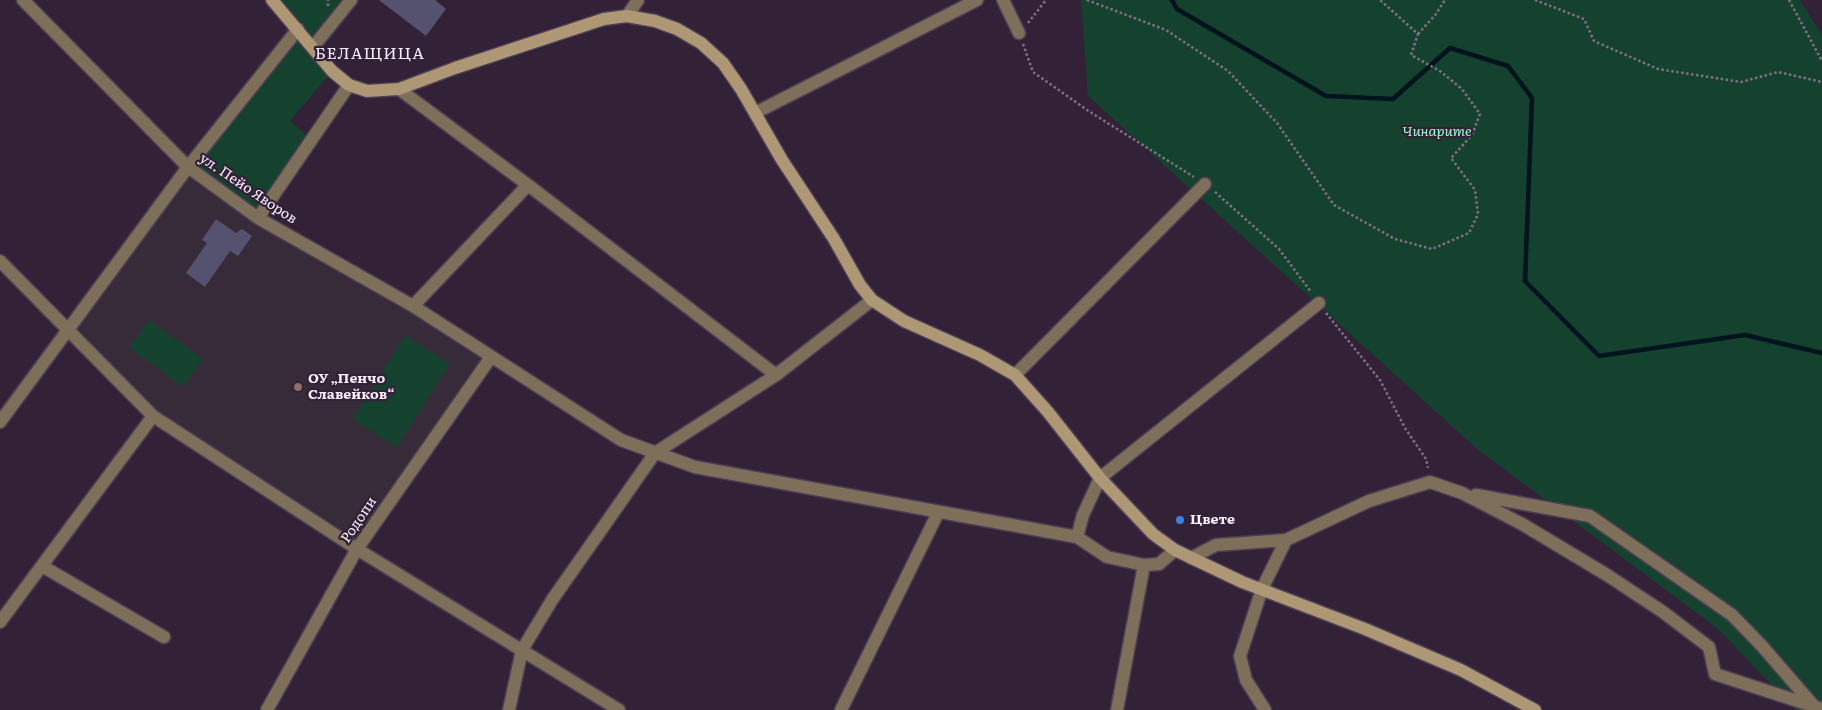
<!DOCTYPE html>
<html>
<head>
<meta charset="utf-8">
<style>
	body { margin:0 }
	canvas { display:block; background:#322137 }
</style>
</head>
<body>
<canvas width="1822" height="710"></canvas>
<script>
const ctx = document.querySelector('canvas').getContext('2d');
ctx.lineJoin = 'round';
function paint(path, color) {
  ctx.fillStyle = color;
  ctx.fill(path, 'evenodd');
}
function strokePath(path, color, width, dash) {
  ctx.strokeStyle = color;
  ctx.lineWidth = width;
  ctx.lineCap = dash ? 'butt' : 'round';
  ctx.setLineDash(dash || []);
  ctx.stroke(path);
}
function label(font, color, halo, rows, align = 'center') {
  ctx.font = font + ' Literata,serif';
  ctx.lineWidth = 4.5;
  ctx.setLineDash([]);
  ctx.textBaseline = 'middle';
  ctx.strokeStyle = halo;
  ctx.fillStyle = color;
  for (const [text, x, y, turn = 0] of rows) {
    ctx.save();
    ctx.translate(x, y);
    ctx.rotate((+turn || 0) * Math.PI / 180);
    ctx.textAlign = isNaN(turn) ? turn : align;
    if (halo) ctx.strokeText(text, 0, 0);
    ctx.fillText(text, 0, 0);
    ctx.restore();
  }
}
paint(new Path2D(`
	M188,167L491,357L357,549L153,416L68,328Z`), '#372b39');
paint(new Path2D(`
	M272,0H351L313,47L332,71L290,121L311,139L258,218L188,167L298,29Z
	M1081,0H1800L1822,35V710H1796L1717,628L1477,449L1088,96Z
	M149,320L203,359L183,387L129,347Z
	M405,335L450,364L397,447L353,419Z`), '#15422f');
strokePath(new Path2D(`
	M1172,0L1177,9L1326,96L1393,99L1450,48L1508,66L1532,98L1525,281L1599,356L1745,335L1822,353`), '#01131c', 4.5);
paint(new Path2D(`
	M379,0H435L446,9L426,36Z
	M216,219L236,233L242,229L252,236L238,256L230,251L205,287L186,273L207,243L202,240Z`), '#55526f');
const street = new Path2D(`
	M23,0L188,167L258,218L413,306L621,440L695,467L1077,537
	M1003,0L1019,33
	M627,16L638,0
	M313,47L351,0
	M399,89L528,185L776,375
	M755,113L977,0
	M258,218L349,85
	M0,261L153,416L357,549L619,710
	M413,306L528,185
	M1015,375L1205,184
	M0,422L188,167L298,29
	M1476,495L1590,516L1732,615L1762,646L1813,705
	M1175,550L1159,564L1144,565L1107,557L1077,537L1083,515L1100,478L1319,303
	M1191,558L1216,545L1286,540
	M42,566L164,637
	M0,622L153,416
	M267,710L357,549L491,357
	M509,710L522,650L552,600L655,453L776,375L872,300
	M841,710L938,513
	M1117,710L1144,565
	M1265,710L1246,680L1240,656L1262,589L1286,540L1369,501L1430,482L1462,493L1522,524L1607,575L1663,612L1709,647L1715,674L1819,708`);
const secondary = new Path2D(`
	M272,0L332,71L349,85L367,91L399,89L455,68L604,19L627,16L655,21L677,29L701,43L723,63L741,89L782,160L834,239L860,285L872,300L904,321L980,355L1015,375L1048,412L1100,478L1153,534L1175,550L1242,582L1365,629L1461,670L1535,710`);
strokePath(street, '#4e3e53', 15);
strokePath(secondary, '#4e3e53', 15);
strokePath(new Path2D(`
	M1087,0L1166,30L1228,71L1277,123L1334,205L1395,239L1432,249L1469,233L1478,214L1475,190L1451,158L1472,135L1480,114L1462,89L1440,71L1411,55L1418,34L1380,0
	M1535,0L1584,19L1594,41L1658,69L1741,82L1778,72L1822,82
	M1789,0L1822,61
	M328,6V0
	M1028,23L1046,0
	M1418,34L1436,14L1445,0
	M1023,44L1033,72L1090,112L1194,177
	M1215,192L1279,249L1311,292
	M1326,313L1380,380L1405,428L1426,459L1428,468`), '#807184', 2.5, [2.5, 2.5]);
strokePath(street, '#7d6f5a', 12);
strokePath(secondary, '#ae9775', 12);
for (const [x, y, r, color] of [
	[298,387,5,"#8d6e63"],
	[1180,520,5,"#3f7fe0"]
]) {
  const dot = new Path2D();
  dot.arc(x, y, r, 0, 2 * Math.PI);
  ctx.fillStyle = color;
  ctx.fill(dot);
  strokePath(dot, '#322137', 2);
}
label('italic 14px', '#9cface', '#322137', [
	["Чинарите",1437,132]
]);
label('14px', '#faeffd', '#322137', [
	["ул. Пейо Яворов",248,189,34],
	["Родопи",359,520,-56]
]);
label('bold 14px', '#faeffd', '#322137', [
	["ОУ „Пенчо",308,379],
	["Славейков“",308,395],
	["Цвете",1190,520]
], 'left');
ctx.letterSpacing = '1px';
label('16px', '#faeffd', '#322137', [
	["БЕЛАЩИЦА",370,54]
]);
ctx.letterSpacing = '0px';
</script>
</body>
</html>
